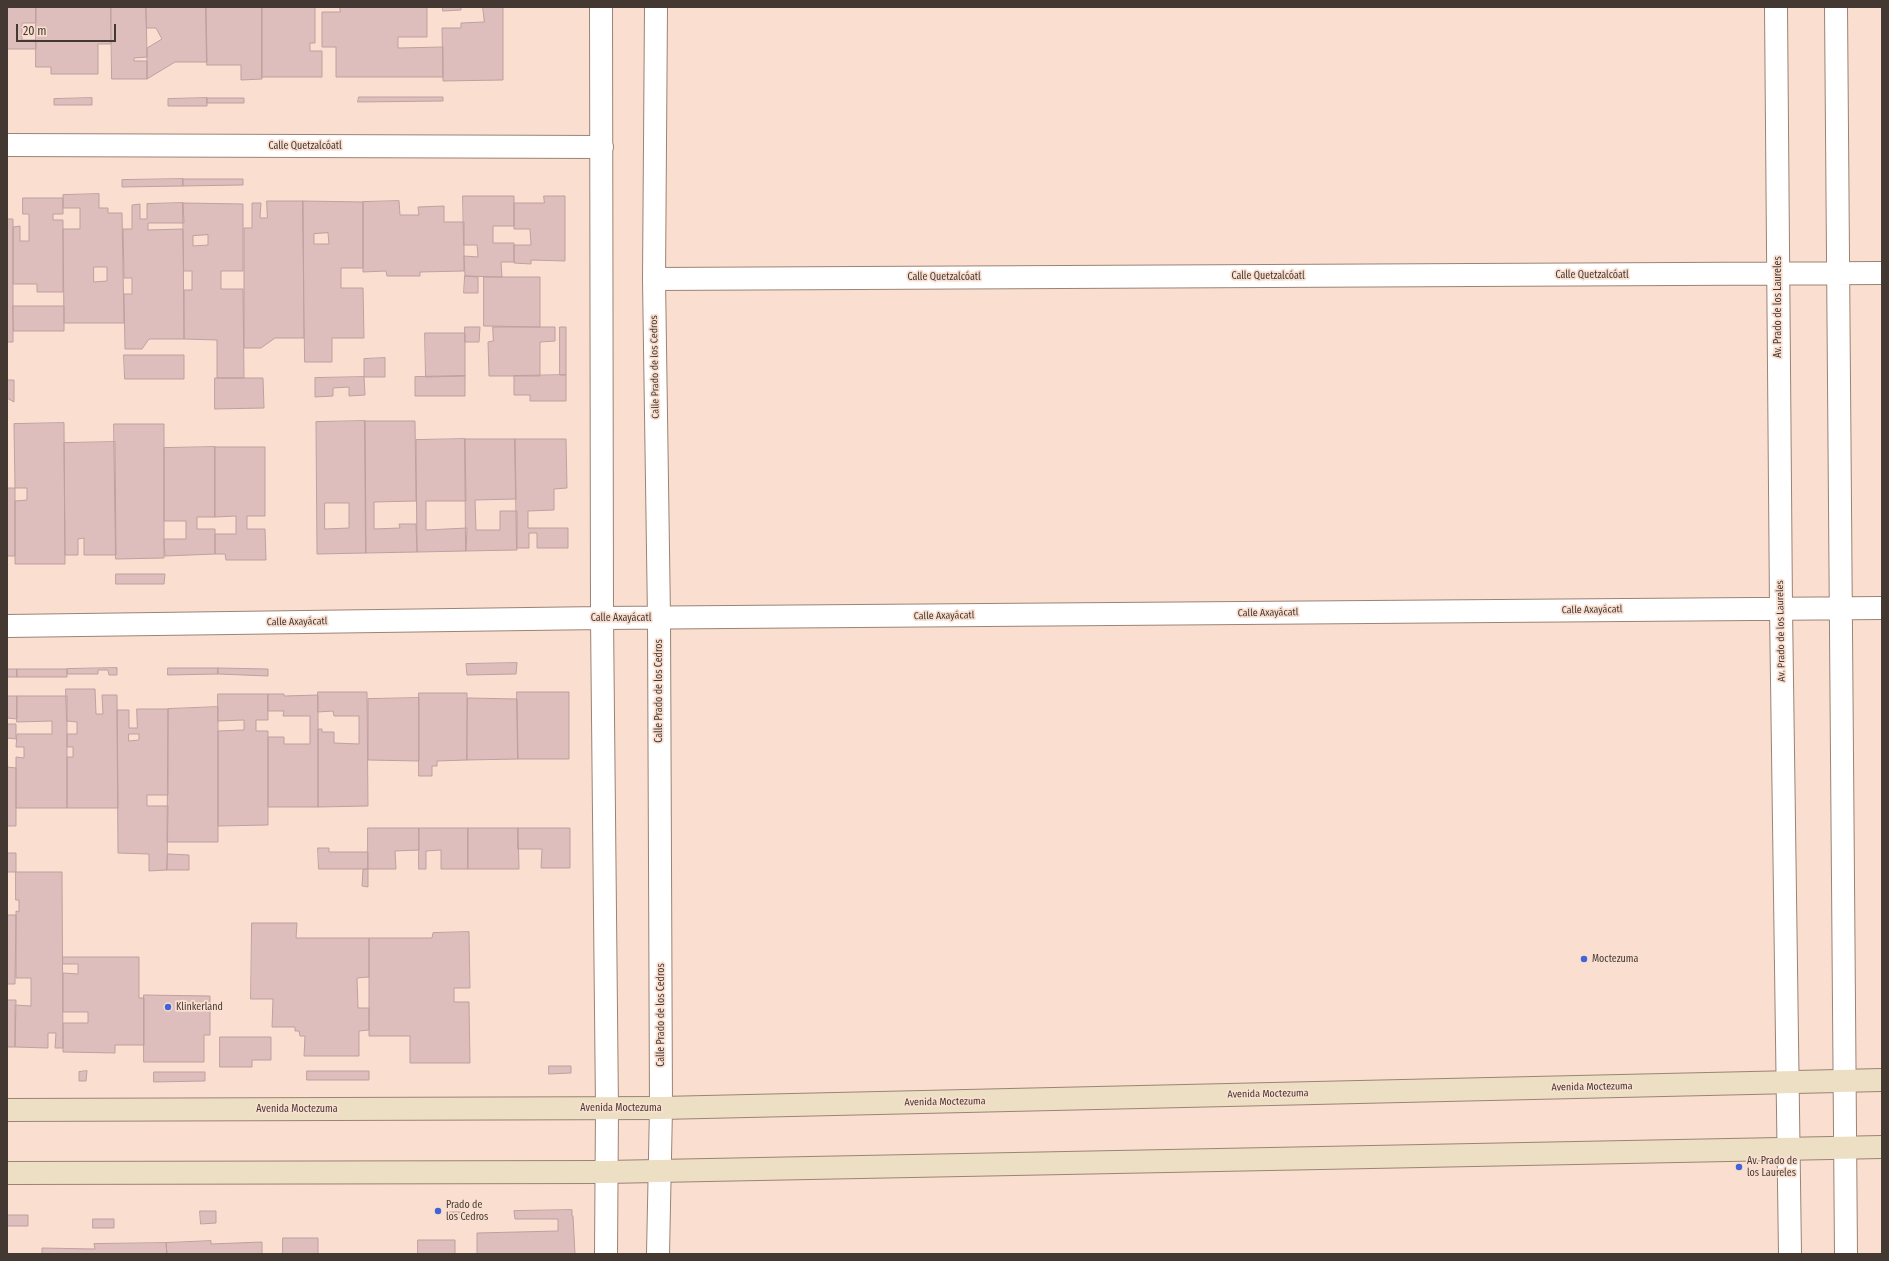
<!DOCTYPE html>
<html>
<head>
<meta charset="utf-8">
<style>
	body { margin:0 }
	#map { position:relative; width:1889px; height:1261px; overflow:hidden; background:#fadfd0; font-family:"Fira Sans Condensed",sans-serif }
	canvas { display:block }
	.frame { position:absolute; inset:0; border:8px solid #433932; pointer-events:none }
	.scale { position:absolute; left:16px; top:24px; width:100px; height:18px; box-sizing:border-box; border:2px solid #433932; border-top:0; padding-left:5px; font-size:12px; line-height:14px; white-space:nowrap; color:#433932; -webkit-text-stroke:3px #fadfd0; paint-order:stroke }
</style>
</head>
<body>
<div id="map">
<canvas width="1889" height="1261"></canvas>
<div class="frame"></div>
<div class="scale">20 m</div>
</div>
<script>
const ctx = document.querySelector('canvas').getContext('2d');
ctx.lineJoin = 'round';
function paint(path, color) {
  ctx.fillStyle = color;
  ctx.fill(path, 'evenodd');
}
function strokePath(path, color, width, dash) {
  ctx.strokeStyle = color;
  ctx.lineWidth = width;
  ctx.lineCap = dash ? 'butt' : 'round';
  ctx.setLineDash(dash || []);
  ctx.stroke(path);
}
function label(font, color, halo, rows, align = 'center') {
  ctx.font = font + ' "Fira Sans Condensed",sans-serif';
  ctx.lineWidth = 3.5;
  ctx.setLineDash([]);
  ctx.textBaseline = 'middle';
  ctx.strokeStyle = halo;
  ctx.fillStyle = color;
  for (const [text, x, y, turn = 0] of rows) {
    ctx.save();
    ctx.translate(x, y);
    ctx.rotate((+turn || 0) * Math.PI / 180);
    ctx.textAlign = isNaN(turn) ? turn : align;
    if (halo) ctx.strokeText(text, 0, 0);
    ctx.fillText(text, 0, 0);
    ctx.restore();
  }
}
const building = new Path2D(`
	M7,7H36V23H22V40H36V49H7Z
	M36,7H111V44H98V74H51V67H36Z
	M111,7H146L147,57L134,58V61H147V79H112Z
	M146,7H206L207,62H175L147,79V48L162,39L156,28H147Z
	M206,7H262V79L241,80V65H207Z
	M262,7H315V43H310V51H322V77H262Z
	M340,7H427V37H398V48L443,47V77H336V47H322V12H340Z
	M443,7H461V10L443,11Z
	M483,7H503V80L443,81L442,28H461V23L484,22Z
	M359,97H443V101L358,102Z
	M92,98V105H54V99Z
	M207,98V106H168V99Z
	M207,98H244V103H207Z
	M183,179H243V185L183,186Z
	M183,179V186L122,187V180Z
	M99,194V208H108V213H122L124,323H64L63,229H80V208H63V195ZM94,267H107V281L94,282Z
	M463,196H514V226H493V243H514V262H501L502,277L465,276L464,256L478,257L477,245H464Z
	M544,196H565V261L531,260V264L514,263V245H531L530,229H514V203H544Z
	M23,198H63V214H53V220H63V292H37V284H13V227L20,226V241H29V214H23Z
	M267,201H303L304,338H275L261,348H244V228H252V203H261L260,218H267Z
	M303,201L363,202V268H341V288H363L364,338H332V362H305ZM328,233L329,244H314V234Z
	M399,201L400,215H419L418,207L444,206V222H464V271L420,272V276H387L386,271L363,272V202Z
	M183,203L243,204V271H221V289H243L244,378H217V340L184,339V290H192V271H184ZM208,235V245L193,246V236Z
	M183,203L184,223H148V230L183,229L184,339H149L142,349H125L124,294H132V278H124L123,229H132V205L140,204V219H147V204Z
	M7,219H13V342H7Z
	M465,276L478,277V293H464Z
	M484,277H540V327L484,326Z
	M13,306H64V331H14Z
	M465,327H480L479,342H465Z
	M493,327H555V341L540,342V376H489L488,342L493,341Z
	M560,327H566V375H560Z
	M425,333H465V376L426,377Z
	M124,355H184V379H125Z
	M385,358V377H364V359Z
	M566,375V401H530V395H514V376Z
	M465,376V396H415V377Z
	M364,377L365,395L349,396V387L333,388V396L315,397V378Z
	M215,378H263L264,408L215,409Z
	M7,380H14V402L7,398Z
	M365,421L366,553L317,554L316,422ZM325,503H349V528L325,529Z
	M365,421H415L416,501L374,502V529L400,528L399,524H416L417,552L366,553Z
	M64,423L65,564H15V501L27,500V488H15L14,424Z
	M114,424H164V558L116,559Z
	M465,439L466,501H426V530L467,528L466,551L417,552L416,440Z
	M465,439H515L516,499L475,500L476,530H500V511H517V550L466,551Z
	M515,439H566L567,488L554,489V510L528,511V528H568V548H537V533H529V548H517Z
	M115,442L116,555H84V538L78,539V555H65L64,443Z
	M215,447H265V516H247V529H265L266,560H226L225,554H215V534H236V516L215,517Z
	M215,447V517H197V529H215V554L165,556L164,539H186V521H164V448Z
	M7,488H15V556H7Z
	M116,574H165L164,584H116Z
	M517,663L516,674L467,675L466,664Z
	M117,668V675H109L108,670H98V674H67V669Z
	M168,668H218V674L168,675Z
	M218,668L268,669V676L218,674Z
	M7,669H17V677H7Z
	M17,669H67V677H17Z
	M66,689H95L96,714H103L102,695H117L118,808H67V757H73V747H67V734H77V722L67,721Z
	M318,692H367L368,806L318,807V729H322V732H334V743L359,744V716H334L333,711L318,712Z
	M517,692H569V759H518Z
	M419,693H467V760L437,761V766H432V776H419Z
	M218,694H268V720H256V731H268V825L218,826V731L244,730V720L218,721Z
	M268,694H284V696L318,695V807H268V737H284V744H310V716H283L284,711H268Z
	M7,696H17V719L7,718Z
	M17,696H67V808H16V757L24,758V747H16L17,734H52V721L17,722Z
	M419,698V761L368,760V699Z
	M468,698L517,699L518,759L467,760Z
	M218,707V842H167L168,709Z
	M137,709H168V795H147V806H168L167,870L149,871V854L118,853L117,710H129V728H137ZM129,734H139V740L129,741Z
	M7,724H16V739L7,738Z
	M7,767L16,768V826H7Z
	M368,828H419V850L395,851L396,869H368Z
	M419,828H468V869H441V850L426,851V869H419Z
	M468,828H518L519,869H468Z
	M518,828H570V868H541L542,849H518Z
	M318,848H329V852H368V869H319Z
	M7,853H16V872H7Z
	M168,854L189,855V870H167Z
	M368,869V887L362,886L363,870Z
	M16,872H62L63,1048H55L56,1033H48V1048L15,1047V1005L31,1006V978H16V911L19,912V900H16Z
	M7,915H16L15,984H7Z
	M252,923H297L296,938H369V977L357,978L358,1008H369V1030L359,1031V1056H304L305,1036H300L299,1031H295V1027H272L273,999H251Z
	M469,932L470,988H454V1002H469L470,1063H410V1036H369V938H432L433,933Z
	M63,957H139V998H144V1045H115V1053L63,1052V1023H88V1012H63V973L78,974V964H63Z
	M144,995L210,996V1035H204V1062H144Z
	M7,1000H16L15,1047H7Z
	M220,1037H271V1060H252V1067H220Z
	M549,1066H571V1073L549,1074Z
	M87,1071L86,1081H79V1072Z
	M307,1071H369V1080H307Z
	M154,1072H205V1081L154,1082Z
	M572,1210V1216H573L575,1254H477V1233L558,1231V1219H515L514,1211Z
	M200,1211H216V1223L201,1224Z
	M448,1212H467V1218H449Z
	M7,1215H28V1226H7Z
	M93,1219H114V1228H93Z
	M283,1238H318V1254H283Z
	M418,1240H455V1254H418Z
	M211,1241V1244L262,1242V1254H167L166,1243Z
	M166,1243L167,1254H42V1248L95,1249L94,1244Z`);
paint(building, '#debebc');
strokePath(building, '#bfa09e', 1);
const street = new Path2D(`
	M601,7L602,618L607,1109L606,1254
	M656,7L654,279L659,618L661,1108L658,1254
	M1776,7L1781,608L1790,1254
	M1836,7L1846,1254
	M7,145L602,147
	M654,279L1882,273
	M7,626L602,618L1882,608`);
const secondary = new Path2D(`
	M7,1110L661,1108L1882,1080
	M7,1173L606,1172L1882,1147`);
strokePath(street, '#9b8375', 24);
strokePath(secondary, '#9b8375', 24);
strokePath(street, '#fff', 22);
strokePath(secondary, '#eddfc3', 22);
for (const [x, y, r, color] of [
	[1584,959,4,"#4164d6"],
	[168,1007,4,"#4164d6"],
	[1739,1167,4,"#4164d6"],
	[438,1211,4,"#4164d6"]
]) {
  const dot = new Path2D();
  dot.arc(x, y, r, 0, 2 * Math.PI);
  ctx.fillStyle = color;
  ctx.fill(dot);
  strokePath(dot, '#fadfd0', 1.5);
}
label('10px', '#433932', '#fadfd0', [
	["Calle Quetzalcóatl",305,146],
	["Calle Quetzalcóatl",1592,275],
	["Calle Quetzalcóatl",1268,276],
	["Calle Quetzalcóatl",944,277],
	["Av. Prado de los Laureles",1778,307,-90],
	["Calle Prado de los Cedros",655,367,-91],
	["Calle Axayácatl",1592,610,-1],
	["Calle Axayácatl",1268,613,-1],
	["Calle Axayácatl",944,616,-1],
	["Calle Axayácatl",621,618],
	["Calle Axayácatl",297,622,-1],
	["Av. Prado de los Laureles",1781,631,-91],
	["Calle Prado de los Cedros",659,691,-90],
	["Calle Prado de los Cedros",661,1015,-90],
	["Avenida Moctezuma",1592,1087,-1],
	["Avenida Moctezuma",1268,1094,-1],
	["Avenida Moctezuma",945,1102,-1],
	["Avenida Moctezuma",621,1108],
	["Avenida Moctezuma",297,1109]
]);
label('10px', '#433932', '#fadfd0', [
	["Moctezuma",1592,959],
	["Klinkerland",176,1007],
	["Av. Prado de",1747,1161],
	["los Laureles",1747,1173],
	["Prado de",446,1205],
	["los Cedros",446,1217]
], 'left');
</script>
</body>
</html>
